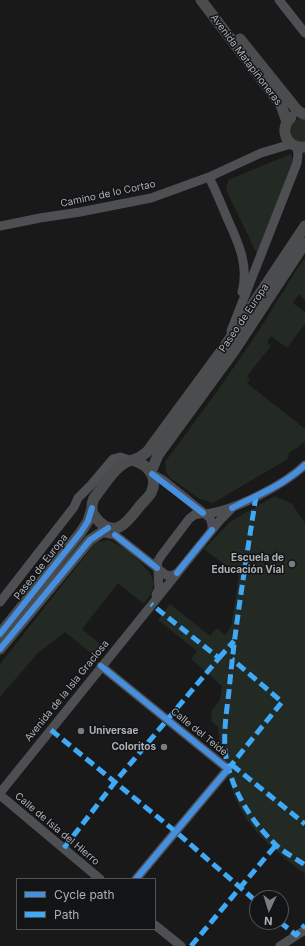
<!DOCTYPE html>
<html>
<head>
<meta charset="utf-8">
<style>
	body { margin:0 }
	#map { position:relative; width:305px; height:946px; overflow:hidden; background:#191919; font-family:Inter,sans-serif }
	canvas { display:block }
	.legend { position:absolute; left:16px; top:878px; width:140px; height:52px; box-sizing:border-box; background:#131415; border:1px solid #505356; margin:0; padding:5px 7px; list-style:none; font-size:12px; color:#acb1b8 }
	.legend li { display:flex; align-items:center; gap:8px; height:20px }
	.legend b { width:20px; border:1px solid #505356 }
	.north { position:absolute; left:249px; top:890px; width:40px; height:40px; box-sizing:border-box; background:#131415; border:1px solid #505356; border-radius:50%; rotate:184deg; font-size:11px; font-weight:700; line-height:16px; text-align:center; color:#acb1b8 }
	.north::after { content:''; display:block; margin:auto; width:14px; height:18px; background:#797c80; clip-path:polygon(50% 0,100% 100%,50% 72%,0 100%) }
</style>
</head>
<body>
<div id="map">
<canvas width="305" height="946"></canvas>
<ul class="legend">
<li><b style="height:5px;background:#468fdf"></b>Cycle path</li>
<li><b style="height:5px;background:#3fa9f5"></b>Path</li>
</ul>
<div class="north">N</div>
</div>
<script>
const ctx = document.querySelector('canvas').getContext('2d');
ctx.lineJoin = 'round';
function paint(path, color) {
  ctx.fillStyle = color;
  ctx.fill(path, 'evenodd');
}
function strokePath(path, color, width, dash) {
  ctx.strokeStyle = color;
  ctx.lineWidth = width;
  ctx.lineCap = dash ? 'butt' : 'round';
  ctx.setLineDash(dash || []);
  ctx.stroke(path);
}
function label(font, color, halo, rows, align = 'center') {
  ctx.font = font + ' Inter,sans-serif';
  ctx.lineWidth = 3;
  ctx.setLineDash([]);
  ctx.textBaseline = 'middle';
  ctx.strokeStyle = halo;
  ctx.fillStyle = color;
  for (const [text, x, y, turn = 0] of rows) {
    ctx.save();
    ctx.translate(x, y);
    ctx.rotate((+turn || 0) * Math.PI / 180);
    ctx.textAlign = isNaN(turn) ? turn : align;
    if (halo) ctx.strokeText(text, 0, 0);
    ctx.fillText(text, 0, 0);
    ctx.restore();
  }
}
paint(new Path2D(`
	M301,118L305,119V142L301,143L291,138L289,127L293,121Z
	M291,154L293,161L258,256L226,190L228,180Z
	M305,258V300L299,294L293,303L305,312V324L287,348L271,336L267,342L271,346L247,376L250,379L247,383L305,429V441L296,449H294L288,454L289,457L286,460L213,503L200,499L170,478L166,472L165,462C198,418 231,373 261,327C276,304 289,280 305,258Z
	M275,496L292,504L305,523V874C281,855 253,835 239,806C233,795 230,782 226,769C222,755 219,742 218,727L211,721L212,713L211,712L220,700L222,686L191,659L197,651L158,620L170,604L210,636L217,628L225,635L231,627L239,576L204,549L229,523L238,517Z
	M109,540L130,551L150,573L154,582L152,592L144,604L118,583L82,629L105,648L97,658L65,632L37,654L0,697V664L96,542Z`), '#232923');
strokePath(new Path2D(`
	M279,0L305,33
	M209,177C216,191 222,206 228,220C239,244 249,266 242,292
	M0,226L40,218L80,212L151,198L209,177L261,153L291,144
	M231,331L297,163L298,154L297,147
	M152,474L163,480L210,518L212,524V530
	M205,514C234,511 284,485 305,465
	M101,532L115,535L166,575L171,576L177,573
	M157,568L158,561L161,556L189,519L194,515L203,513
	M156,595L159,589L158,569
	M0,602L74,507L78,498L91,485L113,459L120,457L130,460
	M101,666L228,769L136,879
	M0,793L221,519L232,508
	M0,795L100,879
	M155,925L181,946
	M280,946L305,930`), '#4e4f52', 9);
strokePath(new Path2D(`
	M201,0L281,105L287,122
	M240,39L297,110L303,114
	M291,117C278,130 287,149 305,147
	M133,460L140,457L147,452L225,346L305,226
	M133,460C148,465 159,477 151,493C148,498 143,502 139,507C127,523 114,540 96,518C91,513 91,505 94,498C104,486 117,462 133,460Z
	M151,472L158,455L234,351L305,243
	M0,634L81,532L88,521L92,508
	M0,649L90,540L108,528`), '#4b4c4e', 11);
strokePath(new Path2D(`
	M256,496C246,561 235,626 229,691C226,717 221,745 229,770C237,798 254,824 275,844C283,852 295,858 305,865
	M219,658L234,641
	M51,730L176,832L257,902
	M232,765L305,824
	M228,769L282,702L232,659
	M64,848L115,782L219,658L151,604
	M280,922L296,935L305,925
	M191,946L276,845`), '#3fa9f5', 5, [10, 5]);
strokePath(new Path2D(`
	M152,474L203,513
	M232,508C257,495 284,485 305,465
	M115,535L157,568
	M177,573L212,530
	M0,634L81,532L88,521L92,508
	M0,649L90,540L108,528
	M101,666L228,769L136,879`), '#468fdf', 6);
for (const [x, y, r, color] of [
	[292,564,4,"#797c80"],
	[81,731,4,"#797c80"],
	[164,747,4,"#797c80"]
]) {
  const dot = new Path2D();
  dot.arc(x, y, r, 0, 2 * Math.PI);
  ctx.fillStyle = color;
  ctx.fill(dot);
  strokePath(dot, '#131415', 1.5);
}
label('10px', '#acb1b8', '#131415', [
	["Avenida Matapiñoneras",246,60,53],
	["Camino de lo Cortao",108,194,-12],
	["Paseo de Europa",244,318,-56],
	["Paseo de Europa",41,567,-52],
	["Avenida de la Isla Graciosa",67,691,-51],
	["Calle del Teide",199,732,39],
	["Calle de Isla del Hierro",57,829,40]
]);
label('bold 10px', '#acb1b8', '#131415', [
	["Escuela de",284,558],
	["Educación Vial",284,570],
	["Universae",89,731,"left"],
	["Coloritos",156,747]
], 'right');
</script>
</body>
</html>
